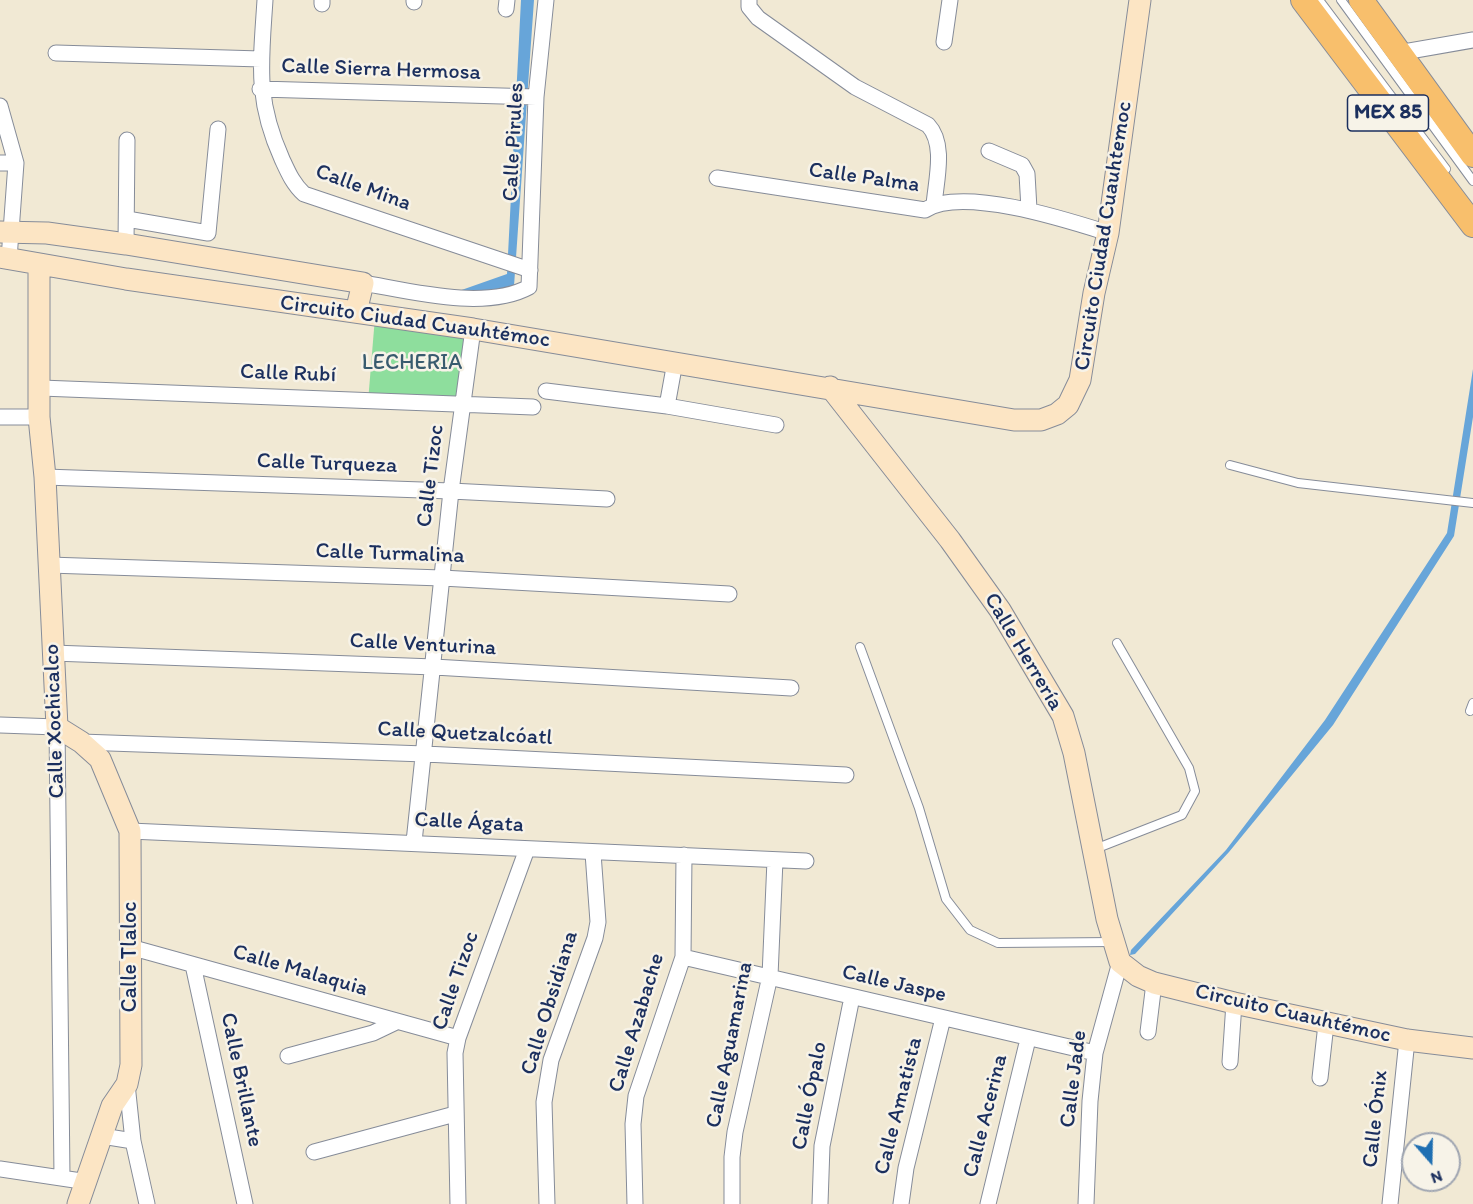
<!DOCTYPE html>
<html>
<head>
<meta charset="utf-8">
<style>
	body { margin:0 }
	#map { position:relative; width:1473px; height:1204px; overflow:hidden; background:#f1e9d4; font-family:Itim,sans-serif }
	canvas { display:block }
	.north { position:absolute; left:1401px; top:1132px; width:60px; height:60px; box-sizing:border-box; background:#f7f3e8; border:2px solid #9fa5b1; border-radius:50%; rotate:160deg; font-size:16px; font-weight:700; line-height:24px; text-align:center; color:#1b2f5e }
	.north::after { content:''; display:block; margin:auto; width:21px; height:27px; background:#1f6fb2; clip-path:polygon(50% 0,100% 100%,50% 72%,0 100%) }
</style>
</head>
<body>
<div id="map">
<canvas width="1473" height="1204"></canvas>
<div class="north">N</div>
</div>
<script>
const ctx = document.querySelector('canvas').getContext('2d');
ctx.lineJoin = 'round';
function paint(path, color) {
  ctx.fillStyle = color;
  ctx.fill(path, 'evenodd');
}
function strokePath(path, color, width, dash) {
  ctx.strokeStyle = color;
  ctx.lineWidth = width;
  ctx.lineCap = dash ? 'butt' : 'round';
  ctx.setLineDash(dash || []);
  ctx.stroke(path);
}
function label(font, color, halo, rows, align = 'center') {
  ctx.font = font + ' Itim,sans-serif';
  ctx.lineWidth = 5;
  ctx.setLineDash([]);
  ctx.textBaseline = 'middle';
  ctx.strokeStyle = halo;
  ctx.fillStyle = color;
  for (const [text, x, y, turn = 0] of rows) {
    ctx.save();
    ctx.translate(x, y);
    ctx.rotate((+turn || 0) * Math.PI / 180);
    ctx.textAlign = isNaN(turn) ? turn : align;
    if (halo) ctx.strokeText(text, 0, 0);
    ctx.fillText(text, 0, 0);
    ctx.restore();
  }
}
paint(new Path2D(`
	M375,317L470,332L462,404L368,402Z`), '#8ede9d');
paint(new Path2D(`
	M521,0H534L514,286L462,298L453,293L507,274Z
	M1473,369V417L1454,536L1333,725L1229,852L1135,954L1130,955L1131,950L1226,850L1325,720L1447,533Z`), '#67a5d9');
const lane = new Path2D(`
	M1319,0L1446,169
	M1341,0L1473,181
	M1230,465L1298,483L1473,503
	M860,647L919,808L946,899L970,930L998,943L1113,942
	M1470,711L1473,703
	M1095,849L1182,815L1195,791L1189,768L1117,643`);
const street = new Path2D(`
	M265,0C261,63 255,99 282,159C288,172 293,184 304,194L530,270
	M749,0V7L758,18L855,87L928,125C946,144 936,180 934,205
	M414,2V0
	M322,4V0
	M506,9L507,0
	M944,42L950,0
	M56,53L261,59
	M1398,53L1473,40
	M260,89L536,97
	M0,106L16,163L9,259
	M989,151L1022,165L1027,174L1029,209
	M0,163H16
	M717,178L925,210C962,186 1067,220 1108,233
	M127,219L208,233L218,129
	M126,244L127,140
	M363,283C410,291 485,311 529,287L536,97L546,0
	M41,388L533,407
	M546,391L667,406L776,425
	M667,406L675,362
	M0,417H39
	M45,477L451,491L607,499
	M49,565L442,578L729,594
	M53,653L434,667L791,688
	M0,725L57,727L62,1177
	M81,742L425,754L846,775
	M130,831L806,861
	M414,842L451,491L473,329
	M130,947L458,1038
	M683,957L1095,1053
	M193,965L245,1204
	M1148,1032L1154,983
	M288,1056L373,1033L396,1022
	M1230,1062L1234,1003
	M1320,1078L1326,1024
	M127,1084L133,1141L147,1204
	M102,1136L133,1141
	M314,1152L455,1114
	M0,1169L88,1182
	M458,1204L455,1053L458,1038L527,849
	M547,1204L544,1102L551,1060L595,938L598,922L593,853
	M635,1204L633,1124L636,1096L683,957L684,855
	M732,1204V1157L735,1132L770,976L775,860
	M820,1204L822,1146L852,997
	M901,1204L906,1168L943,1018
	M988,1204L1028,1039
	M1086,1204L1090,1101L1095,1053L1120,962
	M1390,1204L1407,1040`);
const secondary = new Path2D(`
	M0,232L47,233L126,244L363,283L356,312
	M0,257L126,279L473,329L1014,420H1041L1057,414L1068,405L1080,380L1094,293L1108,233L1140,0
	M39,266V417L45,477L57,727L81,742L100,759L130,831L131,1065L127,1084L112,1106L78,1204
	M830,387L950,540L1000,610L1063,716L1074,753L1107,919L1120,962L1138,976L1154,983L1234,1003L1407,1040L1473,1048`);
const primary = new Path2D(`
	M1303,0L1473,225
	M1361,0L1473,155`);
strokePath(lane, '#868c99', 10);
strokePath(street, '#868c99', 17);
strokePath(secondary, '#868c99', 23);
strokePath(primary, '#868c99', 26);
strokePath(lane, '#fff', 8);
strokePath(street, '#fff', 15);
strokePath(secondary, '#fce5c4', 21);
strokePath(primary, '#f8bf6c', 24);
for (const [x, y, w] of [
	[1388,113,81]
]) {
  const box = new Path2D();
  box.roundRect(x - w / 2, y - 18, w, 36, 4.5);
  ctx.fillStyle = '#f7f3e8';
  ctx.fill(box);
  strokePath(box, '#1b2f5e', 1.5);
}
label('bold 21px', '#1b2f5e', null, [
	["MEX 85",1388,113]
]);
label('22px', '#1b2f5e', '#f7f3e8', [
	["Calle Sierra Hermosa",381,70,2],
	["Calle Pirules",514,142,-87],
	["Calle Palma",864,178,8],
	["Calle Mina",363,188,20],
	["Circuito Ciudad Cuauhtemoc",1104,236,-81],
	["Circuito Ciudad Cuauhtémoc",415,322,8],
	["Calle Rubí",288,374,2],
	["Calle Turqueza",327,464,2],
	["Calle Tizoc",431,476,-83],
	["Calle Turmalina",390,554,2],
	["Calle Venturina",423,645,3],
	["Calle Herrería",1023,652,59],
	["Calle Xochicalco",55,721,-92],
	["Calle Quetzalcóatl",465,734,3],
	["Calle Ágata",469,823,3],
	["Calle Tlaloc",130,957,-90],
	["Calle Malaquia",300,971,16],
	["Calle Tizoc",456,981,-71],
	["Calle Jaspe",894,984,13],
	["Calle Obsidiana",550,1003,-73],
	["Circuito Cuauhtémoc",1293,1014,13],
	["Calle Azabache",637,1023,-73],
	["Calle Aguamarina",730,1045,-79],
	["Calle Jade",1074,1079,-83],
	["Calle Brillante",241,1080,78],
	["Calle Ópalo",810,1096,-79],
	["Calle Amatista",899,1106,-76],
	["Calle Acerina",986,1116,-76],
	["Calle Ónix",1376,1119,-84]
]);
label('22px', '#385b6e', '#f7f3e8', [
	["LECHERIA",412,363]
]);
</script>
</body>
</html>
